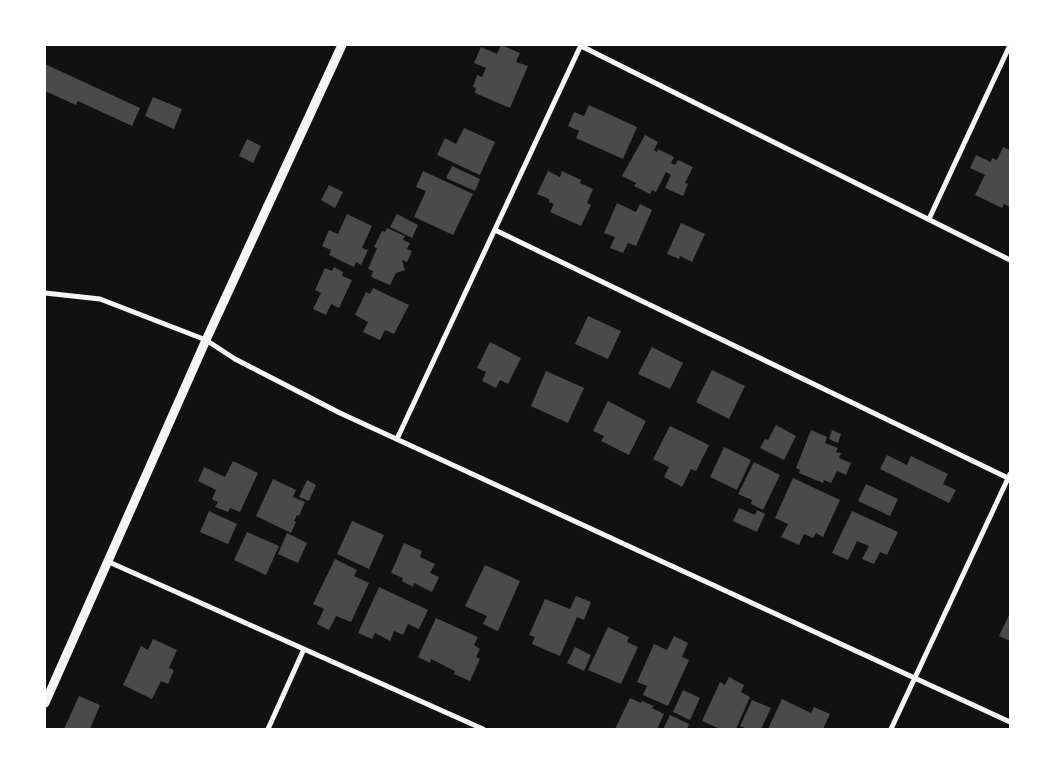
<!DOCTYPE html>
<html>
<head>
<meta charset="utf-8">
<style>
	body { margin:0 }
	#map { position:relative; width:1055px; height:774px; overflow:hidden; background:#111; font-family:Inter,sans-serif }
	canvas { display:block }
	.frame { position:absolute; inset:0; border:46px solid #fff; pointer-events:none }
</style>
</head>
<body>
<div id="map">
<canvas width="1055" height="774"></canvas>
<div class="frame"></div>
</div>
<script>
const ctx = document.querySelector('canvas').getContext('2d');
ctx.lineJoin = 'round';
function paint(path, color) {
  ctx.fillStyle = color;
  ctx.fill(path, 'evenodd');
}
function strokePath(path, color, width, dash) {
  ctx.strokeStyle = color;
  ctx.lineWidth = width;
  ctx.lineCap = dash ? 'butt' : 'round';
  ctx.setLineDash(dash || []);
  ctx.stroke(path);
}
paint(new Path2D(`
	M501,45L520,53L516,62L528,66L510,108L475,93L476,88L473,87L477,75L482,77L486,68L474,63L481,47L497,54Z
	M45,64L140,108L132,126L78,101L76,105L45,91Z
	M153,97L182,109L174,129L145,116Z
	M589,105L637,127L623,159L576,138L579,131L568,126L574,112L584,116Z
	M464,128L495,142L480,175L437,155L445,138L456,144Z
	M645,135L658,142L654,150L657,152L658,149L674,157L671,163L675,165L678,160L693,167L685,183L688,184L683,196L665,188L671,175L666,172L656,192L652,190L650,194L634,186L636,183L622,176Z
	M247,139L261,146L253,163L239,156Z
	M1003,147L1010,150V207L1004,204L1002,208L975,195L985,175L970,168L976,155L991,162L992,158L997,160Z
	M452,166L480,179L475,191L446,178Z
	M423,171L473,194L453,235L414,217L426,191L416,187Z
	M548,171L560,177L562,171L581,180L580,183L593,189L587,203L591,205L581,226L550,212L554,204L549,202V199L537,194Z
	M329,185L343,192L335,208L321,200Z
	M617,203L636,212L640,204L652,210L636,246L628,243L623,253L610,248L615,237L604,233Z
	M347,214L372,226L362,248L368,250L361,265L356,262L354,267L329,255L331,250L322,246L329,230L338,234Z
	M397,214L418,225L412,238L390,227Z
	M681,223L705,234L692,262L680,256L679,259L667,254Z
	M387,228L405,236L403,240L410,243L407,249L412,251L407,262L402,260L405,270L396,273L390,285L371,277L373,271L368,269L377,248L374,247L382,231L385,232Z
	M334,267L343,272L342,276L352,280L339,308L331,304L326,315L313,309L321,293L315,290L325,268L332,271Z
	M373,288L409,305L394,334L385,330L380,340L363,332L368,322L355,315L366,292L370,294Z
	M588,316L621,331L608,359L575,344Z
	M490,342L521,358L508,384L500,380L496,388L482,381L486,372L477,368Z
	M652,347L683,363L670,389L638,374Z
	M712,370L745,386L729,419L696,402Z
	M546,371L584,388L568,423L531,406Z
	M608,401L646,421L629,455L601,441L604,436L593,431Z
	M776,425L796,436L784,460L760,448L765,439L768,440Z
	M670,426L709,445L696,471L691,469L682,487L664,477L669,467L653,459Z
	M811,430L827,437L825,443L838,448L836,452L841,453L839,458L851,463L846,475L837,471L831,483L824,480L823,483L799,473L800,470L796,468Z
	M832,430L841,434L838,443L829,439Z
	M724,447L751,460L737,490L710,477Z
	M887,455L907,465L911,456L948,474L943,484L956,490L949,503L880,469Z
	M233,461L258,473L240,512L230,508L228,512L215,507L218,502L212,499L216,490L198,481L204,467L225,477Z
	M754,462L780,475L763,510L751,504L752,500L738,494Z
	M793,478L840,500L823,537L816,533L813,538L804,534L799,545L781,537L788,524L775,518Z
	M273,479L296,490L293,497L305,502L299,516L297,515L294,521L296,522L291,533L256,516Z
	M307,480L316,485L309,501L299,497Z
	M866,484L898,499L890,516L858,501Z
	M739,508L755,515L757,510L765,514L757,532L733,521Z
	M209,511L237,524L228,544L200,532Z
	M852,511L898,532L887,555L880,552L874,564L862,559L869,546L857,541L848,560L832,553Z
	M352,521L384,535L369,569L337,554Z
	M247,532L279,546L266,575L234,560Z
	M287,533L307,543L298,563L278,554Z
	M404,543L422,551L420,557L435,564L430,573L439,577L432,592L414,583L413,587L402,581L403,578L391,573Z
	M335,559L357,570L354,576L369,583L351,622L336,616L329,630L317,624L324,609L313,604Z
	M485,565L520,581L498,631L483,624L487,616L465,606Z
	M379,587L428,610L419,629L408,624L403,635L394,631L390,641L375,633L372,639L358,633Z
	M576,596L591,602L584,620L577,617L560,656L532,644L535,637L529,635L545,599L570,609Z
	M1010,613V641L999,636Z
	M436,618L478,637L474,645L480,649L476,657L480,659L470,681L454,674L455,671L431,659L430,663L418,657Z
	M608,627L629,637L627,642L638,647L621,684L588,670Z
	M674,636L688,643L682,657L689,660L668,706L643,695L647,686L637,682L654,644L667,650Z
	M153,639L177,650L169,668L174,670L168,684L161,681L152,699L123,685L141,646L148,650Z
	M575,647L591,655L584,671L567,663Z
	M729,677L744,685L741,692L750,697L736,729H720L702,721L720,682L725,685Z
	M683,690L700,698L690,720L673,712Z
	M79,696L100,705L90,729H64Z
	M630,698L641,703L642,701L654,706L652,708L664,714L657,729H615Z
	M782,699L811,713L814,707L830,714L823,729H768Z
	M752,700L771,708L761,729H747L740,726Z
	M670,715L689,724L687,729H663Z`), '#4a4a4a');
strokePath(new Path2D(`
	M581,46L1010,260
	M929,219L1010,45
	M495,230L1008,478
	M45,293L100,299L206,340L235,359L340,413L1010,722
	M397,439L581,45
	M109,562L483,729
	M268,729L304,649
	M891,729L1010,474`), '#f5f5f5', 5);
strokePath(new Path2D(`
	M45,703L206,340L342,45`), '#f5f5f5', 9);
</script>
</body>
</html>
